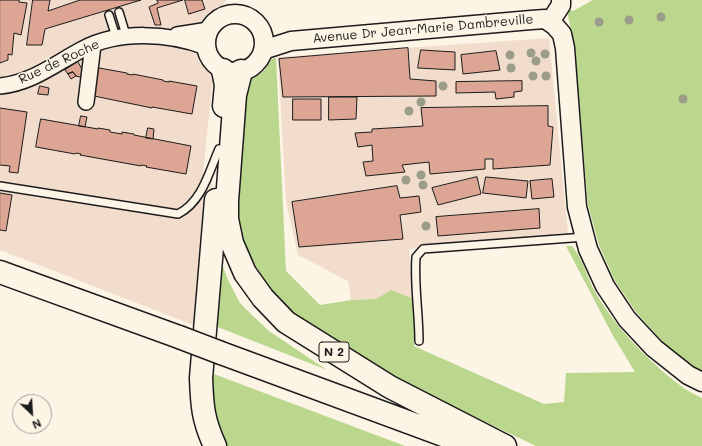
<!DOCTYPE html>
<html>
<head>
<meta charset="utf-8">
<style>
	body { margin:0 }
	#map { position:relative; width:702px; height:446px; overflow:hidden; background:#fcf5e5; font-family:Mali,sans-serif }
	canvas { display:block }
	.north { position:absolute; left:12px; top:394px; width:40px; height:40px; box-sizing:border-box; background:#fcf5e5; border:1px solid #a29e95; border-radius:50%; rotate:155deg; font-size:11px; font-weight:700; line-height:16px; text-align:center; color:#1c1c1c }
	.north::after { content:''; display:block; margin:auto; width:14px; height:18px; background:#1c1c1c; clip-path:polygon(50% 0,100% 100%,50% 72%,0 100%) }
</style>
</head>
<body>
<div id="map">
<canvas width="702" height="446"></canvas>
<div class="north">N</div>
</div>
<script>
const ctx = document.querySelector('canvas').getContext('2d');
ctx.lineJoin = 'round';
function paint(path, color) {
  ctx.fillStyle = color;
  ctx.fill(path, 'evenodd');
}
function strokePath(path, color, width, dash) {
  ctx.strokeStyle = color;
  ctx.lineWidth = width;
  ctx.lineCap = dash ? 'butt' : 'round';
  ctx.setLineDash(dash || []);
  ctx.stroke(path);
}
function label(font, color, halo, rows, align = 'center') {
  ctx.font = font + ' Mali,sans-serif';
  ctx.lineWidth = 3;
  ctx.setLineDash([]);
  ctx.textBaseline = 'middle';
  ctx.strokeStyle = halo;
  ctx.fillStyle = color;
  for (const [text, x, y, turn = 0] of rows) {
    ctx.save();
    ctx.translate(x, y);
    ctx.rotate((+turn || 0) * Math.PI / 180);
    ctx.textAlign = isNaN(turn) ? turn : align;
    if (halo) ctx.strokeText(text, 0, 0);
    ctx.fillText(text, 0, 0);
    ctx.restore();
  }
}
paint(new Path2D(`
	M0,0H227L221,7L210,14L200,27L199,33L198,53L204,65L212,73L213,78L203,173L213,174L196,326L0,250Z
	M549,38L568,233L409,249L414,299L391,290L376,299L351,300L348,281L298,255L286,202L278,57Z`), '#f2ddcd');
paint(new Path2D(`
	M593,0H702V373L695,369L661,340L636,312L615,281L599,245L588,205L574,43L566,7L573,11Z
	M276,58L286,271L320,305L351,300L376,299L391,290L414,299L415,310L414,346L544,404L564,402L566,373L635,372L612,334L566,246H572C583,259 587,277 595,292C615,327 649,362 681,386C687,391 695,394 702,398V446H536L412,387L294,314L272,291L258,272L240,233L235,210L244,88L249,80L264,71L271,59Z
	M219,257L229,282L240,303L252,315L269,331L327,370L210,324Z
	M206,371L405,446H219Z`), '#bbd78e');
const building = new Path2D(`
	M0,0H19V2L27,3L21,35L14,33L12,55L8,54V60L0,63Z
	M33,0H50L48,11L80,0H141L45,29L42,45H27Z
	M157,0H183L157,8L161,25H155L149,7L158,3Z
	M185,0H202L205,9L189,14Z
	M408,48L410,79L436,81V96L283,97L279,59Z
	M421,50L455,52V70L418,68Z
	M496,51L500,70L463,74L461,55Z
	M78,62L84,73L83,78L76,76L73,72L68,74L65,70Z
	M99,68L127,73V74L133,75V74L163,80V81L169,82V81L197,86L192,114L152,107V108L94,96Z
	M73,72L76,76L71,79L68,74Z
	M522,81V91L514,92V97L496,99L495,92L456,93V82Z
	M40,86L49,88L48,95L38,94Z
	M329,97H357L356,119L329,120Z
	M293,99H321V120H293Z
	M548,106V126L553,127L550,165L493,169V159H485V169L430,174L429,162L402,165L405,172L366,176L363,162L373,161L372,145L358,147L355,133L372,132V129L423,126L421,108Z
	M0,108L27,112L18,173L9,172L10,166L0,165Z
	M81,116L87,117L85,127L79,126Z
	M41,119L98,129V128L110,130V132L122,134V132L134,134V135L191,146L186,174L146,167L147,166L141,165V166L80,155L81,154L76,153L75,154L36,147Z
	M148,128L154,129L153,139L146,138Z
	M477,177L481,194L438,205L432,188Z
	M486,177L528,181L526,198L483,193Z
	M552,179L554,197L532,199L530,181Z
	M397,186L400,198L419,196L421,212L400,215L403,239L299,247L292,202Z
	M0,193L12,195L6,231L0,230Z
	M539,209L540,228L438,236L436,217Z`);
paint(building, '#dca594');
strokePath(building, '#1c1c1c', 1);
const service = new Path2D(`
	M119,12L126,35
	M109,15L116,37
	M0,186L178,214C202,202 209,172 219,149
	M419,341C419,313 414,285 416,257L423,249L585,237`);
const minor = new Path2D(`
	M177,35L209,30
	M0,86C32,83 56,63 83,49C119,30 169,33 206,47
	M86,102L93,45`);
const tertiary = new Path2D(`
	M206 43a29 29 0 1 1 58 0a29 29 0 1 1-58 0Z
	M550,22L561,5V0
	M263,50L291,41L531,20L545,19L555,26L562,34L565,48L577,207L588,249L605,286L627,319L654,348L688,375L702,382`);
const primary = new Path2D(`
	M223,70L226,85L224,106
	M241,71L235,95L227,201V219L232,243L245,273L263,298L286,322L390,387L505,446
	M0,272L179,337
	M221,353L473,446
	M215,446C203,420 202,406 201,378L216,200`);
strokePath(service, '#1c1c1c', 10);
strokePath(minor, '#1c1c1c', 18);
strokePath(tertiary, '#1c1c1c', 21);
strokePath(primary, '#1c1c1c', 25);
strokePath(service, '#fcf5e5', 7);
strokePath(minor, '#fcf5e5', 15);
strokePath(tertiary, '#fcf5e5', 18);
strokePath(primary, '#fcf5e5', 22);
const primaryBridge = new Path2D(`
	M179,337L221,353`);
strokePath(primaryBridge, '#1c1c1c', 25, []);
strokePath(primaryBridge, '#fcf5e5', 22);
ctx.fillStyle = '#9b9c89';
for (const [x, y] of [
	[661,17],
	[629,20],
	[599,22],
	[531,53],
	[545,54],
	[510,55],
	[536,61],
	[511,68],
	[533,76],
	[546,76],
	[443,86],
	[683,99],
	[421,102],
	[409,111],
	[421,175],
	[406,180],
	[423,185],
	[426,226]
]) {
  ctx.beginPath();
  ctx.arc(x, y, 4.5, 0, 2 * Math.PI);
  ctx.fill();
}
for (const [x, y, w] of [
	[334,352,30]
]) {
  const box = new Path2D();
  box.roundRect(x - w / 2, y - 10, w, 20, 3);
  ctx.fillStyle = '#fcf5e5';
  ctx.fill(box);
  strokePath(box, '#1c1c1c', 1);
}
label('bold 12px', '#1c1c1c', null, [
	["N 2",334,352]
]);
label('13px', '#1c1c1c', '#fcf5e5', [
	["Avenue Dr Jean-Marie Dambreville",423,29,-5],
	["Rue de Roche",59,62,-25]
]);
</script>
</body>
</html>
